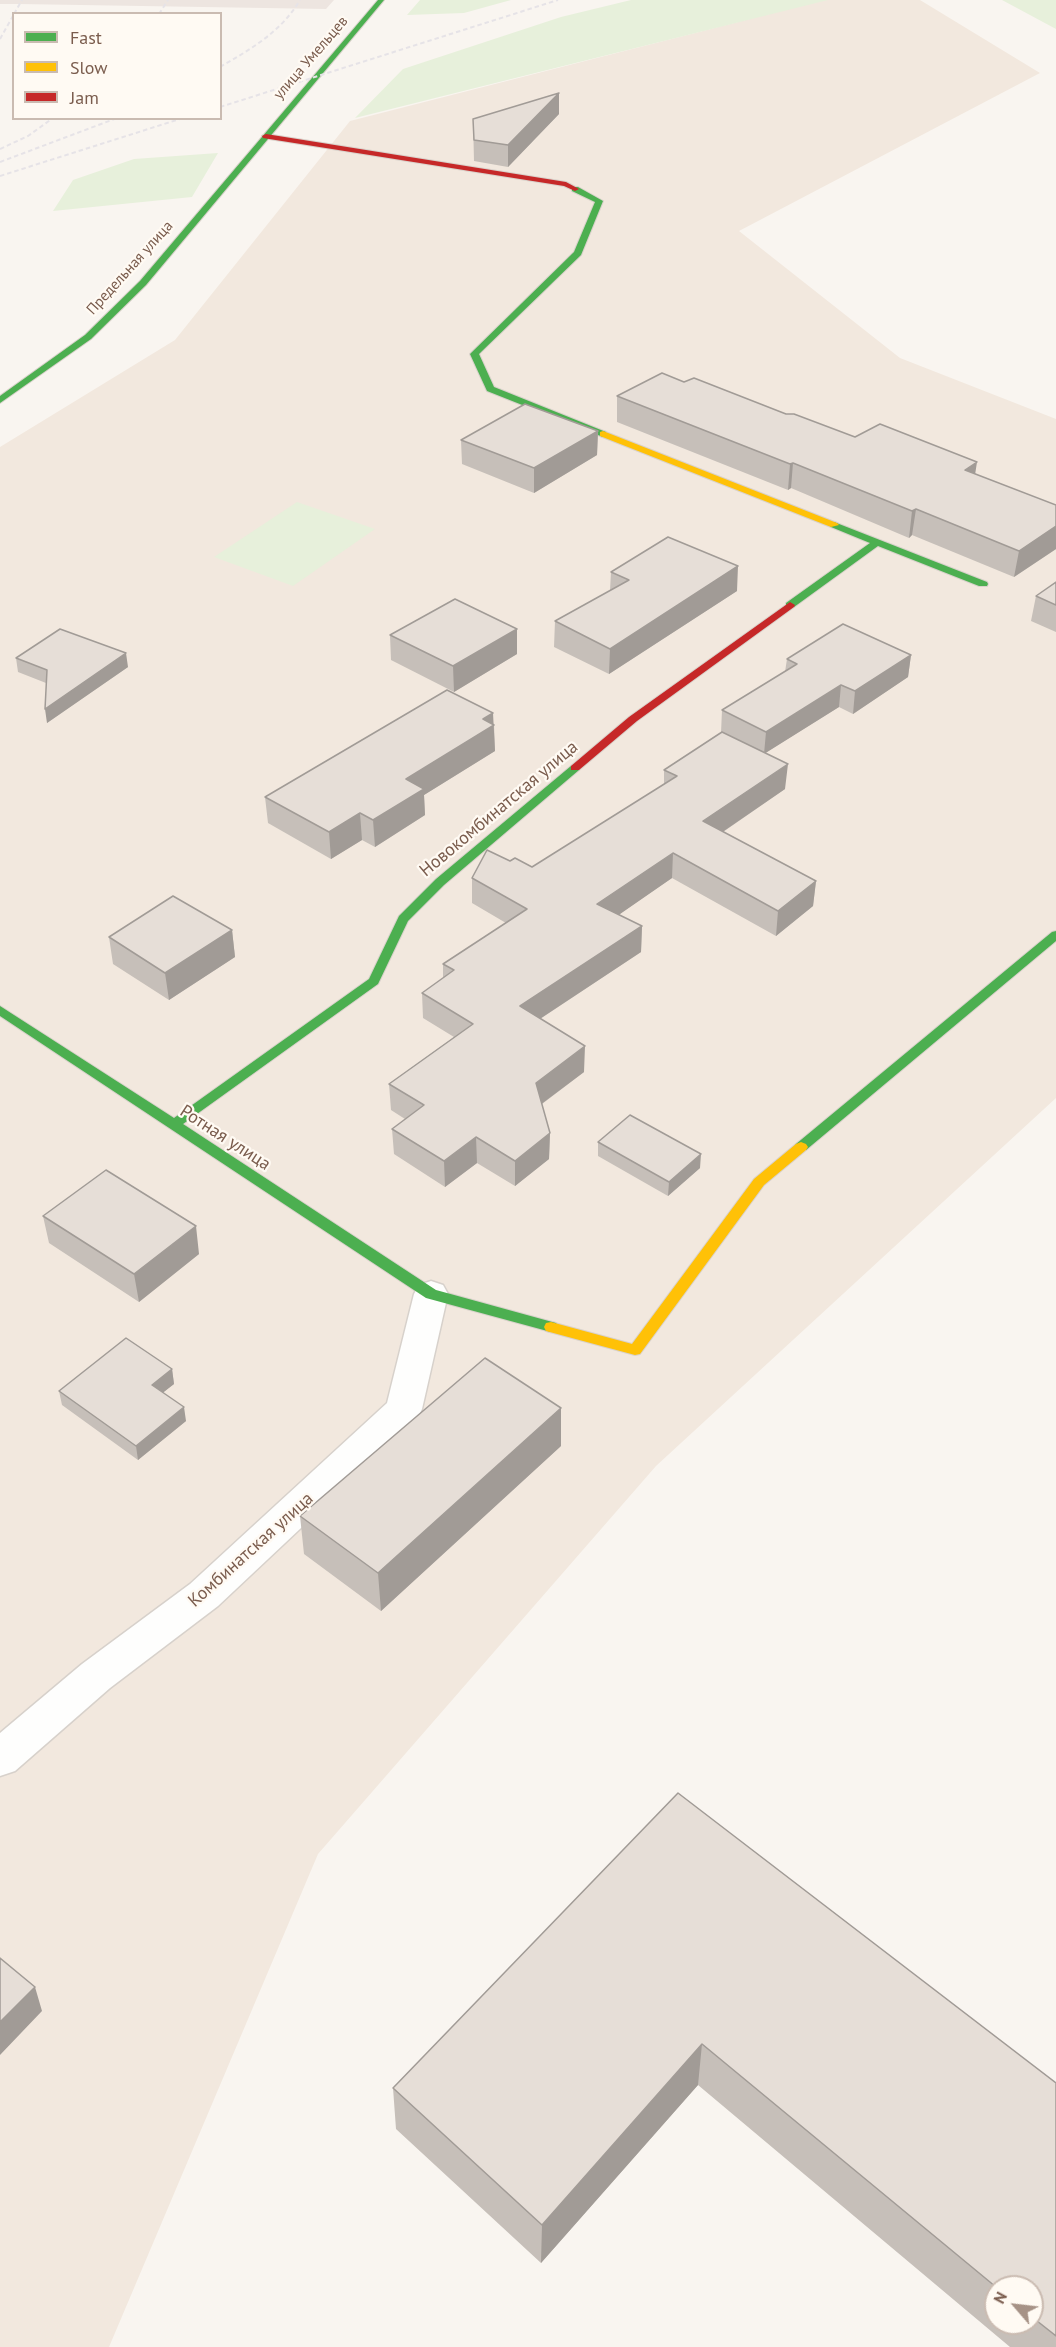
<!DOCTYPE html>
<html>
<head>
<meta charset="utf-8">
<style>
	body { margin:0 }
	#map { position:relative; width:1056px; height:2347px; overflow:hidden; background:#f9f5f0; font-family:"PT Sans",sans-serif }
	canvas { display:block }
	.legend { position:absolute; left:12px; top:12px; width:210px; height:108px; box-sizing:border-box; background:#fffaf3; border:2px solid #cabbb1; margin:0; padding:8px 10px; list-style:none; font-size:18px; color:#7a5c4d }
	.legend li { display:flex; align-items:center; gap:12px; height:30px }
	.legend b { width:30px; border:2px solid #cabbb1 }
	.north { position:absolute; left:984px; top:2275px; width:60px; height:60px; box-sizing:border-box; background:#fffaf3; border:2px solid #cabbb1; border-radius:50%; rotate:298deg; font-size:16px; font-weight:700; line-height:24px; text-align:center; color:#7a5c4d }
	.north::after { content:''; display:block; margin:auto; width:21px; height:27px; background:#a69286; clip-path:polygon(50% 0,100% 100%,50% 72%,0 100%) }
</style>
</head>
<body>
<div id="map">
<canvas width="1056" height="2347"></canvas>
<ul class="legend">
<li><b style="height:8px;background:#4caf50"></b>Fast</li>
<li><b style="height:8px;background:#ffc107"></b>Slow</li>
<li><b style="height:8px;background:#c62828"></b>Jam</li>
</ul>
<div class="north">N</div>
</div>
<script>
const ctx = document.querySelector('canvas').getContext('2d');
ctx.lineJoin = 'round';
function paint(path, color) {
  ctx.fillStyle = color;
  ctx.fill(path, 'evenodd');
}
function strokePath(path, color, width, dash) {
  ctx.strokeStyle = color;
  ctx.lineWidth = width;
  ctx.lineCap = dash ? 'butt' : 'round';
  ctx.setLineDash(dash || []);
  ctx.stroke(path);
}
function label(font, color, halo, rows, align = 'center') {
  ctx.font = font + ' "PT Sans",sans-serif';
  ctx.lineWidth = 4.5;
  ctx.setLineDash([]);
  ctx.textBaseline = 'middle';
  ctx.strokeStyle = halo;
  ctx.fillStyle = color;
  for (const [text, x, y, turn = 0] of rows) {
    ctx.save();
    ctx.translate(x, y);
    ctx.rotate((+turn || 0) * Math.PI / 180);
    ctx.textAlign = isNaN(turn) ? turn : align;
    if (halo) ctx.strokeText(text, 0, 0);
    ctx.fillText(text, 0, 0);
    ctx.restore();
  }
}
paint(new Path2D(`
	M824,0H920L1040,73L739,231L900,358L1056,419V1098L656,1466L318,1854L109,2347H0V447L175,340L350,121Z`), '#f2e8de');
paint(new Path2D(`
	M0,0H334L326,9L19,4H0Z`), '#ede5e0');
paint(new Path2D(`
	M420,0H511L464,13L407,15Z
	M631,0H828L355,118L403,69L561,17Z
	M1002,0H1056V29Z
	M218,153L192,197L53,211L73,180L134,159Z
	M297,502L375,529L293,586L214,557Z`), '#e7f0db');
const street = new Path2D(`
	M431,1281L443,1285L448,1294L422,1409L417,1419L218,1606L110,1688L15,1771L0,1776V1733L82,1664L190,1584L387,1403L414,1294L419,1285Z`);
const fast = new Path2D(`
	M378,0H384L146,285L91,339L0,403V396L85,335L140,281Z
	M572,187H578L603,201L581,255L479,354L494,387L606,432V436L603,437L487,391L470,354L574,252L595,202L572,191Z
	M834,522L987,582L988,584L987,586H979L878,546L794,607H786V603L870,543L831,527L829,525Z
	M575,765L579,766V770L444,885L408,921L378,984L183,1124L436,1290L556,1323L558,1327L556,1331L551,1332L426,1298L0,1016V1006L174,1118L369,979L399,916L436,879L571,766Z
	M1056,931V941L806,1150H796L794,1147L796,1144L1052,932Z`);
const slow = new Path2D(`
	M603,431L837,523L839,525L831,527L600,436V432Z
	M801,1142L806,1144L808,1147L806,1150L764,1185L640,1354L635,1355L546,1331L544,1327L546,1323L551,1322L632,1344L754,1179L796,1144Z`);
const jam = new Path2D(`
	M266,134L566,182L579,189L575,191L564,186L263,138L262,136Z
	M790,602L795,605L794,607L637,721L579,770H571V766L629,717Z`);
strokePath(street, '#d7d1cb', 3);
strokePath(fast, '#d9d2cb', 2);
strokePath(slow, '#d9d2cb', 2);
strokePath(jam, '#d9d2cb', 2);
paint(street, '#fefefd');
paint(fast, '#4caf50');
paint(slow, '#ffc107');
paint(jam, '#c62828');
strokePath(new Path2D(`
	M14,14L22,0
	M159,14L168,0
	M0,39L14,14
	M220,67C251,49 281,32 300,0
	M220,107L558,0
	M0,149L28,136L53,118
	M0,162L117,118
	M0,176L183,118`), '#e6e3e7', 2, [4.5, 3]);
paint(new Path2D(`
	M559,93V114L508,167L474,161L473,119Z
	M684,382L855,437L975,474L1056,505V549L1014,577L912,535L909,538L791,488L788,490L617,422V396Z
	M598,431L597,455L534,493L462,464L461,440Z
	M611,572L737,591L609,674L554,647L555,621L610,591Z
	M1056,582V632L1031,621L1036,596Z
	M390,635L517,654L454,692L391,660Z
	M911,655L908,677L853,714L839,707L765,753L785,789L723,832L816,881L813,906L776,936L672,878L618,915L642,926L641,952L540,1019L584,1072L542,1104L550,1133L549,1159L515,1186L477,1163L445,1187L394,1154L392,1129L405,1119L391,1110L389,1084L454,1037L423,1018L422,993L443,978V964L506,923L472,903V878L510,861L532,867L664,784V770L721,733L722,710L785,672L787,659Z
	M16,658L128,667L47,723L46,683L18,672Z
	M494,724L495,751L424,795L425,815L375,847L362,840L331,859L268,823L265,797Z
	M232,930L235,957L169,1000L113,964L109,937Z
	M598,1142L700,1168L668,1196L598,1156Z
	M43,1216L199,1254L139,1302L49,1243Z
	M172,1369L174,1384L163,1392L186,1421L138,1460L62,1405L59,1391Z
	M561,1446L381,1611L304,1554L300,1516Z
	M678,1793L1056,2083V2347H1010L698,2085L541,2263L396,2129L393,2088ZM996,2287H1032V2323H996Z`), '#c6bfb9');
paint(new Path2D(`
	M559,93V114L508,167V145Z
	M598,431L597,455L534,493V468Z
	M977,462L973,488L965,470Z
	M793,463L791,488L788,490L790,464Z
	M916,509L912,535L909,538L912,511Z
	M1056,526V549L1014,577L1019,551Z
	M738,566L737,591L609,674L610,649Z
	M517,629V654L454,692L453,666Z
	M126,653L128,667L47,723L45,709Z
	M911,655L908,677L853,714L855,691Z
	M841,685L839,707L764,754L766,732Z
	M493,713L495,751L424,795L425,815L375,847L373,820L406,779L483,719Z
	M788,764L785,789L702,846L703,821Z
	M360,813L362,840L331,859L329,832Z
	M673,853L672,878L597,930V904Z
	M816,881L813,906L776,936L778,911Z
	M642,926L641,952L520,1032V1006Z
	M232,930L235,957L169,1000L165,973Z
	M585,1046L584,1072L536,1108V1083Z
	M550,1133L549,1159L515,1186V1161Z
	M476,1137L477,1163L445,1187L444,1161Z
	M701,1154L700,1168L668,1196L669,1182Z
	M196,1226L199,1254L139,1302L134,1274Z
	M172,1369L174,1384L155,1399L152,1385Z
	M184,1407L186,1421L138,1460L136,1446Z
	M561,1408V1446L381,1611L378,1573Z
	M35,1987L42,2011L0,2055V2022Z
	M702,2044L698,2085L541,2263L542,2225Z`), '#a19b96');
const building = new Path2D(`
	M559,93L508,145L474,140L473,119Z
	M662,373L684,382L694,378L786,414H794L855,437L880,424L977,462L965,470L1056,505V526L1019,551L916,509L912,511L793,463L790,464L617,396Z
	M525,404L598,431L534,468L461,440Z
	M668,537L738,566L610,649L555,621L629,580L611,572Z
	M1056,582V605L1036,596Z
	M455,599L517,629L453,666L390,635Z
	M843,624L911,655L855,691L841,685L766,732L722,710L797,664L787,659Z
	M60,629L126,653L45,709L47,670L16,658Z
	M447,690L493,713L483,719L494,725L406,779L424,789L373,820L360,813L329,832L265,797Z
	M722,732L788,764L703,821L816,881L778,911L673,853L597,904L642,926L520,1006L585,1046L536,1083L550,1133L515,1161L476,1137L444,1161L392,1129L424,1105L389,1084L473,1024L422,993L454,970L443,964L527,909L472,878L487,850L510,861L515,858L532,867L677,776L664,770Z
	M173,896L232,930L165,973L109,937Z
	M630,1115L701,1154L669,1182L598,1142Z
	M106,1170L196,1226L134,1274L43,1216Z
	M126,1338L172,1369L152,1385L184,1407L136,1446L59,1391Z
	M485,1358L561,1408L378,1573L300,1516Z
	M678,1793L1056,2083V2336L1032,2317V2287H996L702,2044L542,2225L393,2088Z
	M0,1958L35,1987L0,2022Z`);
paint(building, '#e6ded7');
strokePath(building, '#a19b96', 1.5);
label('15px', '#7a5c4d', '#fffaf3', [
	["улица Умельцев",311,58,-49],
	["Предельная улица",130,268,-48]
]);
label('18px', '#7a5c4d', '#fffaf3', [
	["Новокомбинатская улица",499,809,-40],
	["Ротная улица",225,1138,33],
	["Комбинатская улица",251,1550,-42]
]);
</script>
</body>
</html>
